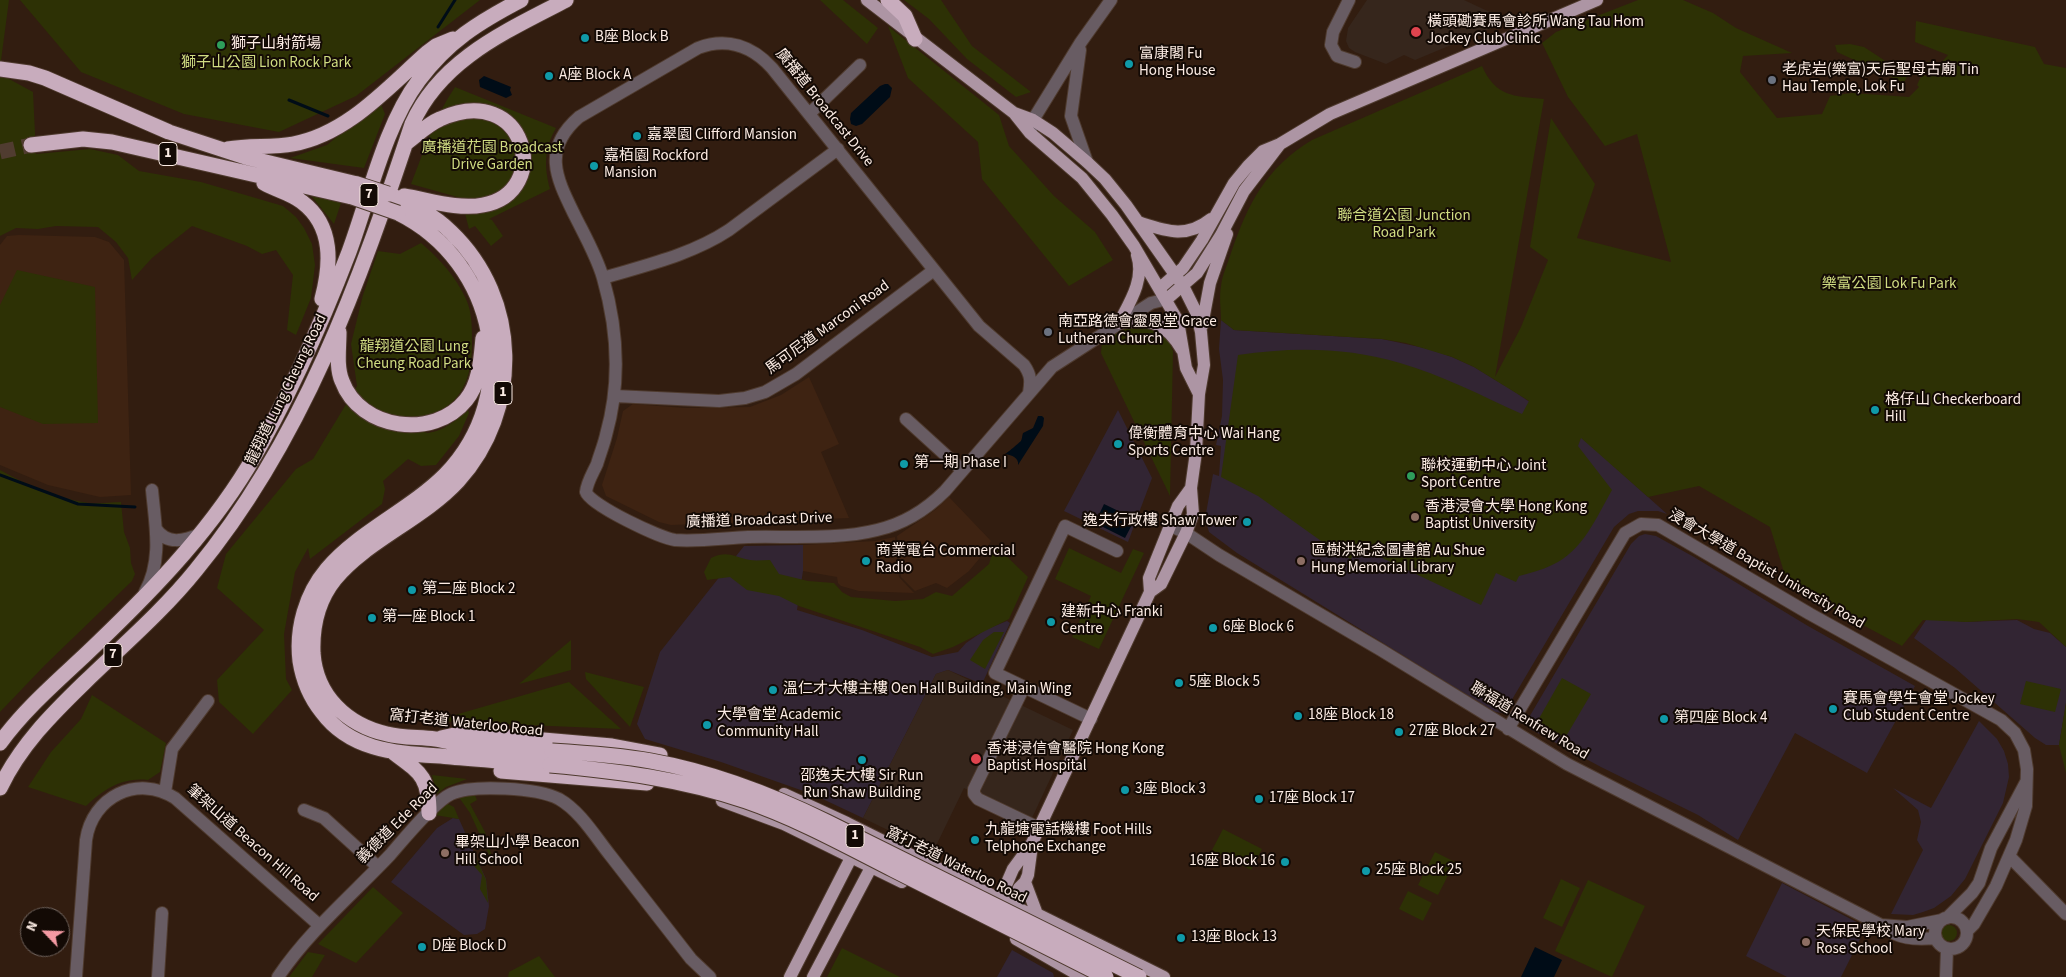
<!DOCTYPE html>
<html>
<head>
<meta charset="utf-8">
<style>
	body { margin:0 }
	#map { position:relative; width:2066px; height:977px; overflow:hidden; background:#321d10; font-family:"Source Sans 3",sans-serif }
	canvas { display:block }
	.north { position:absolute; left:20px; top:907px; width:50px; height:50px; box-sizing:border-box; background:#130a05; border:1px solid #70645e; border-radius:50%; rotate:294deg; font-size:14px; font-weight:700; line-height:20px; text-align:center; color:#fcece4 }
	.north::after { content:''; display:block; margin:auto; width:18px; height:22px; background:#f49aa3; clip-path:polygon(50% 0,100% 100%,50% 72%,0 100%) }
</style>
</head>
<body>
<div id="map">
<canvas width="2066" height="977"></canvas>
<div class="north">N</div>
</div>
<script>
const ctx = document.querySelector('canvas').getContext('2d');
ctx.lineJoin = 'round';
function paint(path, color) {
  ctx.fillStyle = color;
  ctx.fill(path, 'evenodd');
}
function strokePath(path, color, width, dash) {
  ctx.strokeStyle = color;
  ctx.lineWidth = width;
  ctx.lineCap = dash ? 'butt' : 'round';
  ctx.setLineDash(dash || []);
  ctx.stroke(path);
}
function label(font, color, halo, rows, align = 'center') {
  ctx.font = font + ' "Source Sans 3","Noto Sans TC",sans-serif';
  ctx.lineWidth = 4;
  ctx.setLineDash([]);
  ctx.textBaseline = 'middle';
  ctx.strokeStyle = halo;
  ctx.fillStyle = color;
  for (const [text, x, y, turn = 0] of rows) {
    ctx.save();
    ctx.translate(x, y);
    ctx.rotate((+turn || 0) * Math.PI / 180);
    ctx.textAlign = isNaN(turn) ? turn : align;
    if (halo) ctx.strokeText(text, 0, 0);
    ctx.fillText(text, 0, 0);
    ctx.restore();
  }
}
paint(new Path2D(`
	M19,235L95,237L109,242L124,260L131,495L100,497L48,485L0,465V245L7,236Z
	M809,377L839,444L821,452L849,518L671,525L659,522L606,496L602,485L617,438L623,411L633,404L685,408L750,407L781,395Z
	M949,497L991,541L984,553L969,571L947,588L936,583L915,591L901,577L897,536L935,510Z
	M895,537L899,577L914,593L859,591L841,586L838,583L837,577L803,571V545L875,541Z`), '#3e2312');
paint(new Path2D(`
	M1221,320L1234,330L1382,339L1429,349L1452,357L1474,367L1515,392L1581,437L1667,514L1658,511H1638L1629,514L1614,527L1507,708L1502,713L1495,712L1237,553L1209,532L1205,519L1213,474L1219,476L1221,446L1216,445L1222,416L1223,380L1219,349Z
	M1118,410L1152,478L1128,542L1064,511Z
	M1645,534L1656,536L1694,557L1808,626L1915,686L1867,773L1795,733L1738,840L1698,815L1601,767L1530,729L1527,723L1528,719L1631,544L1639,536Z
	M803,545V571L797,610L862,630L932,657L958,652L966,643L985,630L1007,621L1010,623L982,684L948,670L936,674L863,818L812,794L721,762L645,739L637,724L660,652L744,546Z
	M1942,619L1966,622L2017,620L2034,629L2050,633L2066,647V703L2059,745H2046L2035,738L1955,668L1914,638L1926,620Z
	M1979,721L1997,739L2004,751L2008,764L2009,777L2003,803L1965,879L1951,896L1934,908L1923,912L1913,915L1891,914L1923,850L1917,840L1921,822L1918,810L1893,788L1931,808Z
	M453,818L459,819L486,879L489,906L485,929L477,934L464,935L391,882L437,828Z
	M1782,883L1866,927L1841,977H1787L1746,956Z
	M1012,950L1053,973L1054,977H997Z`), '#322533');
paint(new Path2D(`
	M1367,0H1464L1509,21L1415,60L1404,55L1386,64L1355,52L1349,48L1346,41L1348,28Z
	M948,670L1073,730L1031,820L964,788L933,852L863,818L936,674Z`), '#36261c');
paint(new Path2D(`
	M0,0H9L0,68Z
	M20,0H480L356,96L279,132L184,114L81,72Z
	M820,0H843L878,28L867,44Z
	M904,0H941L972,46L1031,92L1016,97L967,59L929,19Z
	M1638,0H1683L1713,13L1736,28L1792,53L1743,56L1740,72L1777,118L1822,114L1830,96L1852,93L1909,97L1919,87L1917,85L1922,74L1928,77L1930,75L1923,72L1928,61L1939,65L1948,55L1915,42L1916,21L2035,47L2044,64L2066,68V647L2039,622L2017,619L1966,622L1923,620L1902,646L1788,585L1770,527L1699,486L1648,497L1581,438L1578,446L1612,490C1596,518 1583,551 1552,565C1542,570 1530,573 1519,576L1516,582L1496,573L1481,605L1357,546L1351,559L1338,553L1258,496L1221,477L1238,355C1292,347 1346,347 1400,363C1442,375 1482,396 1522,414L1529,401L1474,367L1452,357L1406,343L1382,339L1234,330L1221,320C1221,309 1219,297 1221,286C1222,275 1228,263 1231,253C1248,203 1266,168 1312,140L1482,66C1496,97 1513,96 1544,99L1495,377L1521,327L1548,260L1530,247L1551,118L1595,184L1577,238L1671,262L1637,134L1605,146L1568,97L1542,43L1556,32Z
	M888,26L999,115L1009,146L1054,196L1095,232L1113,260L1069,286L982,179L978,142L908,78Z
	M1850,44L1864,47L1890,64L1910,70L1904,83L1837,52L1835,45Z
	M0,74L33,92L36,154L90,149L118,155L139,171L201,182L283,206L296,217L304,228L312,244L315,265L311,298L296,335L287,330L293,275L276,250L262,254L247,246L192,226L152,258L132,280L128,258L116,242L98,227L56,226L38,229L16,228L0,236Z
	M455,87L556,128C544,149 544,166 550,189L489,219L492,220L503,236L491,246L475,226L469,229L461,198L411,184C424,151 435,116 455,87Z
	M380,102L385,114L364,168L290,158L327,145Z
	M309,193L341,203L334,224Z
	M421,243C440,259 456,277 466,299C472,312 472,327 472,341C473,380 459,413 416,417C409,418 400,416 393,415L394,425L428,433C444,431 456,420 468,410L469,413L459,436L436,465L421,466L408,459L383,481L385,489L382,504L310,559L308,548L295,572L284,634L286,679L292,690L253,734L219,702L217,680L264,630L217,588L226,554L296,469L313,459L357,386L351,344L363,295L378,251L400,254Z
	M17,270L95,287L98,423L43,424L0,407V305Z
	M1137,324L1165,333L1173,351L1170,496L1101,353L1102,342L1116,330Z
	M0,470C27,485 57,499 89,503C99,504 110,502 121,502L124,532L130,548L131,563L135,574L132,581L45,665L0,712Z
	M1069,548L1121,573L1133,549L1144,553L1099,649L1072,637L1091,596L1055,579Z
	M999,549L1028,577L1009,619L953,647L933,654L920,647L799,606L779,596L747,590L730,577L707,580L704,572L711,558C728,550 733,557 750,560C756,561 763,560 770,560L779,574L808,581L834,583L842,592L851,597L895,601L923,599L936,592L952,596L989,564L992,554Z
	M994,632H1004L985,669L970,660L983,640Z
	M571,640V670L519,684Z
	M585,672L644,687L630,727L586,679Z
	M1562,678L1591,694L1565,738L1537,722Z
	M2026,681L2061,689L2055,712L2020,704Z
	M569,682L621,729L434,721Z
	M92,695L166,743L160,772L148,780C123,777 104,789 86,806L28,787L51,752L81,719Z
	M2066,703V773L2059,745Z
	M432,775L467,779L446,787L437,794Z
	M474,793L477,800L470,804L485,832L495,868L470,813L458,796Z
	M446,803L454,807L459,819L435,815Z
	M1223,829L1262,849L1251,870L1212,850Z
	M1435,852L1455,862L1438,895L1418,885Z
	M475,855L486,880L488,903L480,889L482,875L474,866Z
	M1561,879L1580,888L1562,927L1543,918Z
	M1588,880L1645,906L1612,977L1555,951Z
	M373,887L403,913L356,963L318,944Z
	M1408,891L1432,903L1423,921L1399,909Z
	M1941 933a8 8 0 1 1 16 0a8 8 0 1 1-16 0Z
	M842,948L900,977H827Z
	M308,952L325,955L312,977H289Z
	M539,956L555,977H508L509,972Z`), '#2d3105');
paint(new Path2D(`
	M484,76L511,87L510,90L512,95L506,98L480,87L479,80Z
	M885,84H888L892,88L890,97L862,124L856,126L851,124L850,119L851,113L880,86Z
	M1038,416H1042L1044,418L1043,426L1018,465C1019,458 1012,455 1005,454C1006,454 1020,442 1021,441C1022,439 1022,436 1023,433L1033,428Z
	M1104,504L1135,519L1125,538L1095,523Z
	M1535,947L1562,960L1554,977H1521Z`), '#000c17');
strokePath(new Path2D(`
	M438,27L455,0
	M289,100L328,116
	M0,475L78,504L135,507`), '#000c17', 3);
strokePath(new Path2D(`
	M0,152L31,145`), '#503c30', 15, [15, 8]);
const minor = new Path2D(`
	M1349,0L1333,32L1331,45L1337,56L1355,62
	M1080,50L1071,116L1087,162
	M809,114L860,65
	M1031,129L1033,120L1081,42L1111,0
	M603,278C646,265 691,255 729,230L838,149
	M1029,393C1031,381 1031,375 1024,365L979,326L772,68C752,46 727,37 698,48L579,117C541,150 557,179 575,216C585,236 597,257 603,278C618,330 621,382 606,435C604,444 600,454 597,464C593,473 587,482 586,492C590,505 660,538 675,540C696,542 726,538 748,537C788,536 838,540 877,530C903,524 926,510 945,491L1052,367L1151,303L1167,299
	M615,396L719,401L745,398L765,392L796,374L934,270
	M906,419L962,470
	M1171,526L1186,533L1219,555L1381,650L1567,764L1881,925C1898,939 1914,940 1936,938
	M156,529C167,545 184,541 200,534
	M145,592C163,560 155,524 152,490
	M1024,687L974,789V794L978,799L1039,828
	M1091,719L995,673L1065,526L1117,551
	M1508,729L1625,533L1641,524L1658,525L1810,614L2001,720L2015,733L2024,750L2027,769L2026,806L2016,840L1996,886L1974,924L1967,931
	M165,792L172,749L208,701
	M304,810L324,818L378,867
	M2009,856L2066,914
	M1935 933a16 16 0 1 1 32 0a16 16 0 1 1-32 0Z
	M1947,918L1972,893L1979,883L1991,848L2026,782
	M1881,925L1907,927L1942,920
	M76,977L86,840C92,797 137,774 175,798L319,925
	M158,977L162,913
	M278,977C309,931 352,895 390,855C404,839 434,802 451,794C473,784 538,788 559,799C580,811 595,836 610,855C637,890 664,924 691,959L710,977
	M1946,977L1947,949`);
const major = new Path2D(`
	M867,0L1014,113L1030,133L1082,178L1112,215L1134,246L1178,321L1186,368L1199,394
	M1014,113L1033,120L1053,133L1087,162L1105,179L1126,205L1183,286L1196,312L1201,332L1204,365L1199,394L1196,452L1191,488L1193,514L1186,533L1161,584L1150,592
	M1138,222C1166,231 1186,239 1211,219
	M1160,288L1183,268L1202,240L1234,183L1248,166L1263,151L1280,144L1330,114L1597,0
	M1167,299L1197,273L1221,235L1244,191L1280,144
	M1119,323C1130,302 1145,279 1137,255
	M1119,323C1150,319 1165,321 1182,350
	M1202,326L1210,283L1227,234
	M784,794L847,823L1028,913L1037,914L1164,977
	M722,801L784,824L902,882
	M1025,882L1037,914
	M997,906L1013,869L1032,843L1150,592L1149,578L1178,506L1191,488
	M1008,912L1019,888L1025,882L1028,875L1032,845
	M1016,939L1082,977
	M790,977L855,850
	M813,977L875,860`);
const highway = new Path2D(`
	M888,0L905,16L915,39
	M0,69L29,73L45,78L169,132L245,157L357,184
	M31,145L83,139L112,142L352,197
	M228,149C250,145 272,148 293,144C348,134 388,87 428,52L436,46L453,39
	M264,183C276,190 291,193 302,202C334,226 331,265 322,299
	M388,194C411,204 433,214 451,232C521,299 522,410 458,481C423,519 366,541 335,579C318,600 312,627 313,653C316,696 347,725 387,734C402,738 419,737 435,739C443,740 452,743 460,744C490,749 522,749 552,751
	M404,196C429,200 458,210 483,205C554,192 526,80 440,119C428,124 417,135 406,143
	M398,213C497,262 524,394 445,475C410,510 358,532 327,569C306,594 296,628 300,661C303,680 310,697 322,712C353,754 404,753 451,757C484,760 517,762 550,765
	M339,332C339,348 336,367 342,381C360,430 434,440 466,400C480,383 481,358 483,338
	M441,738L463,733L612,746L660,755
	M0,743C24,710 54,684 84,656C145,598 204,539 248,467C288,399 321,325 349,252C369,198 385,125 419,80C448,41 479,22 521,0
	M394,753C421,773 429,777 429,813
	M501,771L647,783
	M0,788C20,746 51,715 84,683C122,646 163,611 196,570C303,440 360,281 412,124C441,59 507,31 566,0`);
strokePath(minor, '#4e3a2e', 14);
strokePath(major, '#4e3a2e', 14);
strokePath(highway, '#4e3a2e', 17);
strokePath(minor, '#685c63', 12);
strokePath(major, '#ad95a4', 12);
strokePath(highway, '#c8acbd', 15);
const highwayBridge = new Path2D(`
	M357,184L388,194
	M352,197L398,213
	M552,751C585,753 618,755 651,761C712,772 772,795 827,822L1139,977
	M550,765C617,771 683,779 746,801C798,819 845,845 894,870C964,905 1035,941 1106,977`);
strokePath(highwayBridge, '#4e3a2e', 17, []);
strokePath(highwayBridge, '#c8acbd', 15);
for (const [x, y, r, color] of [
	[1416,32,6,"#e0444e"],
	[585,38,5,"#0f9aa8"],
	[221,45,5,"#2e9e5b"],
	[1129,64,5,"#0f9aa8"],
	[549,76,5,"#0f9aa8"],
	[1772,80,5,"#6b7280"],
	[637,136,5,"#0f9aa8"],
	[594,166,5,"#0f9aa8"],
	[1048,332,5,"#6b7280"],
	[1875,410,5,"#0f9aa8"],
	[1118,444,5,"#0f9aa8"],
	[904,464,5,"#0f9aa8"],
	[1411,476,5,"#2e9e5b"],
	[1415,517,5,"#8d6e63"],
	[1247,522,5,"#0f9aa8"],
	[866,561,5,"#0f9aa8"],
	[1301,561,5,"#8d6e63"],
	[412,590,5,"#0f9aa8"],
	[372,618,5,"#0f9aa8"],
	[1051,622,5,"#0f9aa8"],
	[1213,628,5,"#0f9aa8"],
	[1179,683,5,"#0f9aa8"],
	[773,690,5,"#0f9aa8"],
	[1833,709,5,"#0f9aa8"],
	[1298,716,5,"#0f9aa8"],
	[1664,719,5,"#0f9aa8"],
	[707,725,5,"#0f9aa8"],
	[1399,732,5,"#0f9aa8"],
	[976,759,6,"#e0444e"],
	[862,760,5,"#0f9aa8"],
	[1125,790,5,"#0f9aa8"],
	[1259,799,5,"#0f9aa8"],
	[975,840,5,"#0f9aa8"],
	[445,853,5,"#8d6e63"],
	[1285,862,5,"#0f9aa8"],
	[1366,871,5,"#0f9aa8"],
	[1181,938,5,"#0f9aa8"],
	[1806,942,5,"#8d6e63"],
	[422,947,5,"#0f9aa8"]
]) {
  const dot = new Path2D();
  dot.arc(x, y, r, 0, 2 * Math.PI);
  ctx.fillStyle = color;
  ctx.fill(dot);
  strokePath(dot, '#130a05', 2);
}
for (const [x, y, w] of [
	[168,154,18],
	[369,195,18],
	[503,393,18],
	[113,655,18],
	[855,836,18]
]) {
  const box = new Path2D();
  box.roundRect(x - w / 2, y - 11.5, w, 23, 4);
  ctx.fillStyle = '#130a05';
  ctx.fill(box);
  strokePath(box, '#fcece4', 1);
}
label('bold 14px', '#fcece4', null, [
	["1",168,154],
	["7",369,195],
	["1",503,393],
	["7",113,655],
	["1",855,836]
]);
label('15px', '#fcece4', '#130a05', [
	["橫頭磡賽馬會診所 Wang Tau Hom",1427,23],
	["Jockey Club Clinic",1427,40],
	["B座 Block B",595,38],
	["獅子山射箭場",231,45],
	["富康閣 Fu",1139,55],
	["Hong House",1139,72],
	["老虎岩(樂富)天后聖母古廟 Tin",1782,71],
	["Hau Temple, Lok Fu",1782,88],
	["A座 Block A",559,76],
	["嘉翠園 Clifford Mansion",647,136],
	["嘉栢園 Rockford",604,157],
	["Mansion",604,174],
	["南亞路德會靈恩堂 Grace",1058,323],
	["Lutheran Church",1058,340],
	["格仔山 Checkerboard",1885,401],
	["Hill",1885,418],
	["偉衡體育中心 Wai Hang",1128,435],
	["Sports Centre",1128,452],
	["第一期 Phase I",914,464],
	["聯校運動中心 Joint",1421,467],
	["Sport Centre",1421,484],
	["香港浸會大學 Hong Kong",1425,508],
	["Baptist University",1425,525],
	["逸夫行政樓 Shaw Tower",1237,522,"right"],
	["商業電台 Commercial",876,552],
	["Radio",876,569],
	["區樹洪紀念圖書館 Au Shue",1311,552],
	["Hung Memorial Library",1311,569],
	["第二座 Block 2",422,590],
	["建新中心 Franki",1061,613],
	["Centre",1061,630],
	["第一座 Block 1",382,618],
	["6座 Block 6",1223,628],
	["5座 Block 5",1189,683],
	["溫仁才大樓主樓 Oen Hall Building, Main Wing",783,690],
	["賽馬會學生會堂 Jockey",1843,700],
	["Club Student Centre",1843,717],
	["大學會堂 Academic",717,716],
	["Community Hall",717,733],
	["18座 Block 18",1308,716],
	["第四座 Block 4",1674,719],
	["27座 Block 27",1409,732],
	["香港浸信會醫院 Hong Kong",987,750],
	["Baptist Hospital",987,767],
	["邵逸夫大樓 Sir Run",862,777,"center"],
	["Run Shaw Building",862,794,"center"],
	["3座 Block 3",1135,790],
	["17座 Block 17",1269,799],
	["九龍塘電話機樓 Foot Hills",985,831],
	["Telphone Exchange",985,848],
	["畢架山小學 Beacon",455,844],
	["Hill School",455,861],
	["16座 Block 16",1275,862,"right"],
	["25座 Block 25",1376,871],
	["天保民學校 Mary",1816,933],
	["Rose School",1816,950],
	["13座 Block 13",1191,938],
	["D座 Block D",432,947]
], 'left');
label('15px', '#d0dc82', '#130a05', [
	["獅子山公園 Lion Rock Park",266,64],
	["廣播道花園 Broadcast",492,149],
	["Drive Garden",492,166],
	["聯合道公園 Junction",1404,217],
	["Road Park",1404,234],
	["樂富公園 Lok Fu Park",1889,285],
	["龍翔道公園 Lung",414,348],
	["Cheung Road Park",414,365]
]);
label('15px', '#fcece4', '#130a05', [
	["廣播道 Broadcast Drive",824,108,51],
	["馬可尼道 Marconi Road",828,328,-36],
	["龍翔道 Lung Cheung Road",287,390,-64],
	["廣播道 Broadcast Drive",759,521,-2],
	["浸會大學道 Baptist University Road",1766,570,30],
	["聯福道 Renfrew Road",1529,722,31],
	["窩打老道 Waterloo Road",466,724,6],
	["義德道 Ede Road",398,824,-45],
	["筆架山道 Beacon Hill Road",252,844,41],
	["窩打老道 Waterloo Road",956,866,26]
]);
</script>
</body>
</html>
